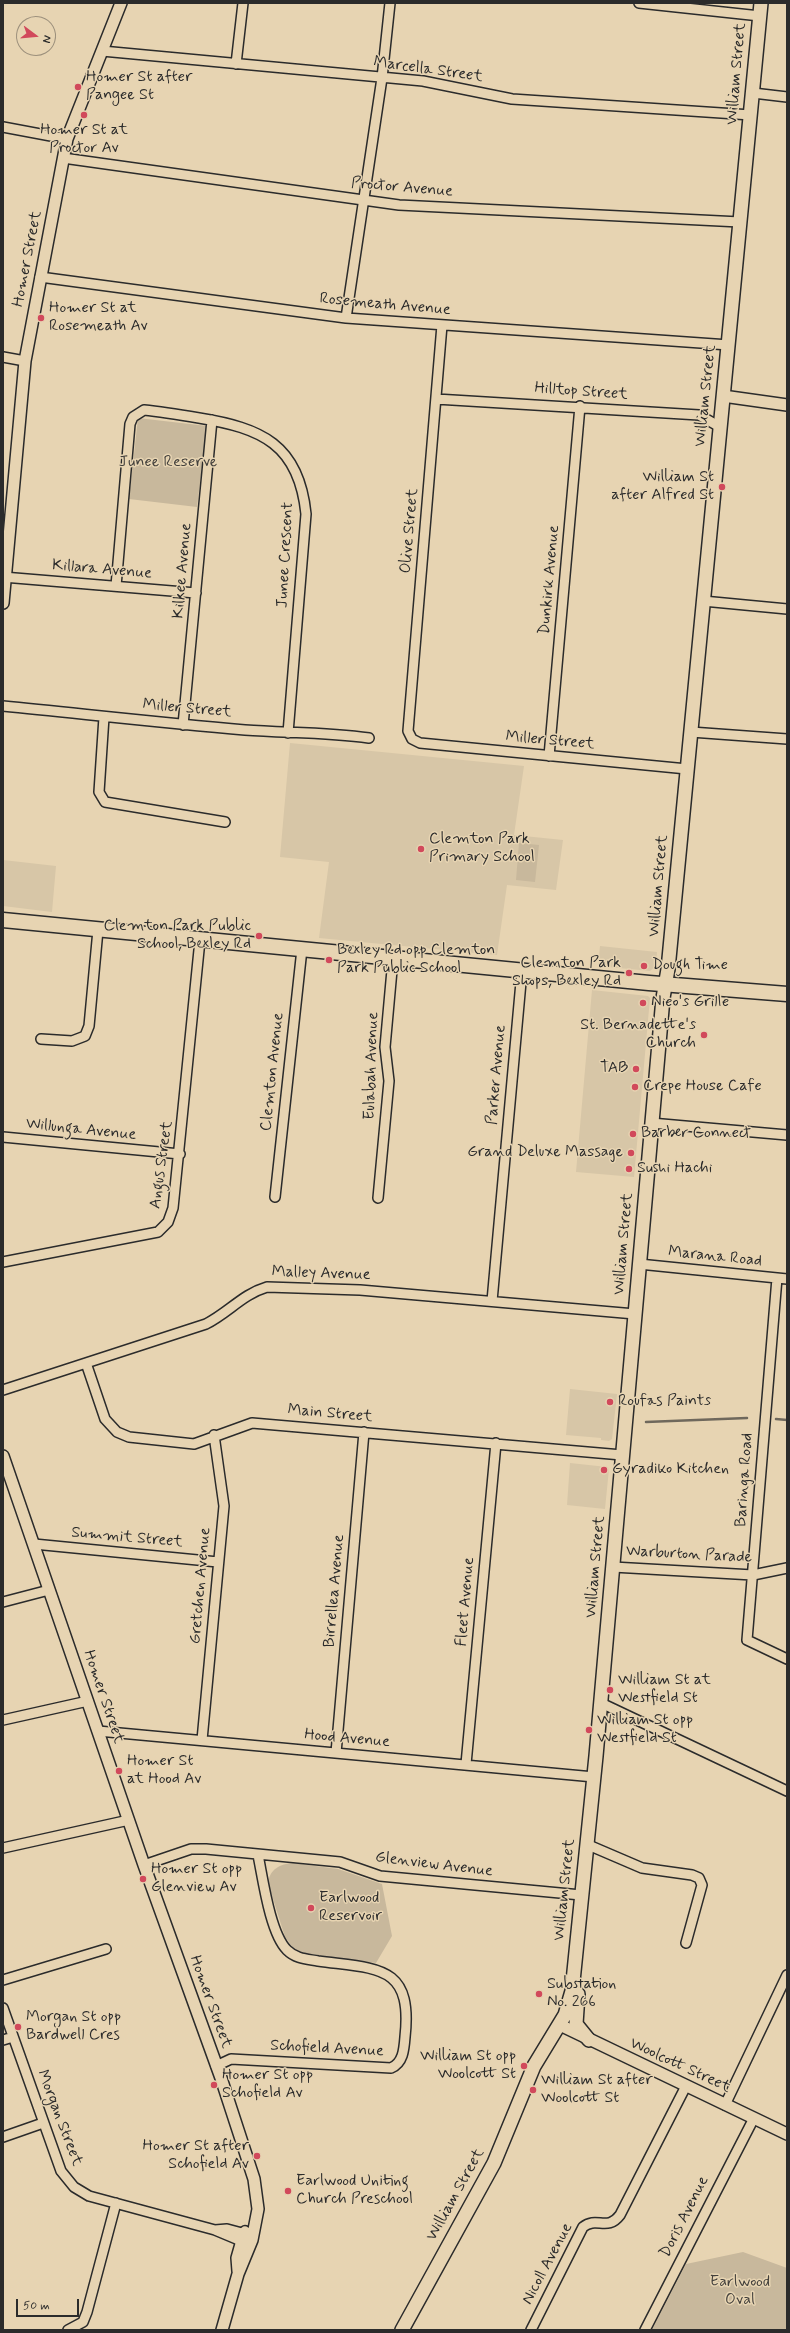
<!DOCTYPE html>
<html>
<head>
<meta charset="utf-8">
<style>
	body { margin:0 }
	#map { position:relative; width:790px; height:2333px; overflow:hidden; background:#e7d4b2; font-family:Mynerve,sans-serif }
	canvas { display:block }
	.frame { position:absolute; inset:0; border:4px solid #2b2b2b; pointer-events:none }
	.north { position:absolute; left:16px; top:16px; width:40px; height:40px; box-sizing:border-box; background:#e7d4b2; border:1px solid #9c907c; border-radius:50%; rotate:106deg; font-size:11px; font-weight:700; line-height:16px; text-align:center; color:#2b2b2b }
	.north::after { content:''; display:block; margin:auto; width:14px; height:18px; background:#d1495b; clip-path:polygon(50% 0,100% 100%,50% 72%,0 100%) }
	.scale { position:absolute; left:16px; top:2299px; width:63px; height:18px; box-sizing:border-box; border:2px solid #2b2b2b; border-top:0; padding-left:5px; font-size:12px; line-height:14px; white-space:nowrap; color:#2b2b2b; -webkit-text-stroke:3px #e7d4b2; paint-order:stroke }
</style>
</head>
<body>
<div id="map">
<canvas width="790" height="2333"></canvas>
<div class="frame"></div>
<div class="north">N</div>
<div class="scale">50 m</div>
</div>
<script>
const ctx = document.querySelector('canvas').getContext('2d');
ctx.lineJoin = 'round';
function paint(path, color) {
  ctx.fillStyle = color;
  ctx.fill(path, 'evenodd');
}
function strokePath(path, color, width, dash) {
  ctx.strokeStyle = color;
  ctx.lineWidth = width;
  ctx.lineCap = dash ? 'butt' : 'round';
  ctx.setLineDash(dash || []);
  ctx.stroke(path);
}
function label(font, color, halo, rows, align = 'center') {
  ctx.font = font + ' Mynerve,sans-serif';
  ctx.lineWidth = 3;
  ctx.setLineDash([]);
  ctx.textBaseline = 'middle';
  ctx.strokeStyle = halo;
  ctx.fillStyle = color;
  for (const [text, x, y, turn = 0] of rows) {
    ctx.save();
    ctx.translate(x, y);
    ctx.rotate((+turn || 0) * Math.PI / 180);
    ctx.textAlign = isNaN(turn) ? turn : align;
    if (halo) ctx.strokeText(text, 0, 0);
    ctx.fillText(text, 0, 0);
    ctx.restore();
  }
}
paint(new Path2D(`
	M290,743L524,766L514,835L563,840L556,890L507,885L497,955L319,938L329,862L280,857Z
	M3,860L56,866L52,912L3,906Z
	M600,946L657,952L656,966L650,971L598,966Z
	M592,990L648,996L650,998L634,1177L576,1172Z
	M570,1389L617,1394L612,1439L609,1441L601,1440V1438L566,1435Z
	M570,1463L607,1467L609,1469L605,1509L567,1505Z`), '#d7c6a7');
paint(new Path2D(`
	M138,418L207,426L197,507L129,499Z
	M519,843L539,845L535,882L516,880Z
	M293,1863L338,1869L382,1884L392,1936L376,1963L308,1954L294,1949L285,1937L268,1883C270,1869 280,1864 293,1863Z
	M743,2252L787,2268V2330H652L686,2264Z`), '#c8b89c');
strokePath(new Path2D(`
	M776,1419L787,1420
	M646,1422L747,1418`), '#6f685c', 2.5);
const minor = new Path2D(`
	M639,3L760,16
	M102,51L423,81L512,99L751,115
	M236,64L243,3
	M753,93L787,97
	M3,127L67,139
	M63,158L399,205L740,222
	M40,277L346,318L729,345
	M346,318L382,78L390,3
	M442,325L408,731L412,739L420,743L687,769
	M3,357L25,361
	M436,399L699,415L720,427
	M3,577L196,593
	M116,586L130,424L133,417L144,410C163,412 181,415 199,418C261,428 299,444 306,514L288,733
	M703,601L787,609
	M3,706C84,714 164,723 245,730C286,733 328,732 369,738
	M104,717L99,792L105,802L225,822
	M183,725L212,420
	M691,732L787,739
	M549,756L580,406
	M41,1039L72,1041L85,1036L89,1026L98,930
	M651,1123L787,1135
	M3,1137L180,1154
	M275,1197L302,949
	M378,1198L389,1081L385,1047L393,959
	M3,1262L158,1232L168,1222L173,1208L200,940
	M639,1264L787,1279
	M777,1278L747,1640L787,1659
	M492,1301L522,971
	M86,1363L105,1419L117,1432L129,1437L194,1444L252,1423L622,1455
	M3,1390L206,1324C228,1313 243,1294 267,1287L360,1290L635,1314
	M34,1544L218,1562
	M613,1567L753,1575L787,1568
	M3,1602L49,1590
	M601,1703L787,1791
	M3,1720L88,1701
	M98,1731L594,1777
	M202,1740L224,1506L214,1435
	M336,1753L364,1432
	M466,1764L496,1443
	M586,1844L642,1868L692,1875L699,1878L702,1885L686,1943
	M3,1848L129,1820
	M144,1865L191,1849H206L340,1862L380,1876L581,1895
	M3,1980L106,1949
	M3,2008L61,2171L74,2187L89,2196L215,2230L239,2240
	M3,2040L13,2037
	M216,2066L231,2059L391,2068C403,2063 404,2050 405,2037C413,1964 377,1969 318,1961C307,1959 296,1959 287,1950C270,1933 263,1879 258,1855
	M725,2105L787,1975
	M3,2137L43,2123
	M215,2230L227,2229L242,2233
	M68,2330L83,2322L87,2312L116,2203
	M531,2330L583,2227C597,2216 607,2232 620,2215L686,2086
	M645,2330L754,2118`);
const tertiary = new Path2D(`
	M723,396L787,405
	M3,603L25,361L67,139L121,3
	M3,1456L144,1865L221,2078L254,2179L258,2209L252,2240L238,2274L222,2330
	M560,2025L787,2134
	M249,2245L241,2244L240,2236L245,2232L251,2236
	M238,2271L237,2258L241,2244`);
const secondary = new Path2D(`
	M578,1994L576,2024L589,2040
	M402,2330L494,2163L534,2066L565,2015L572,1991L596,1756L663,998L668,969L761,3`);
const primary = new Path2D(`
	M3,920L649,983L787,994`);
strokePath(minor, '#2b2b2b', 12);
strokePath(tertiary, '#2b2b2b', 14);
strokePath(secondary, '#2b2b2b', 16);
strokePath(primary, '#2b2b2b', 17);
strokePath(minor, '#e7d4b2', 9);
strokePath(tertiary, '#e7d4b2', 11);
strokePath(secondary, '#e7d4b2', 13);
strokePath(primary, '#e7d4b2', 14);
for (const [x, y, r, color] of [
	[78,87,4,"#d1495b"],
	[84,115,4,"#d1495b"],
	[41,318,4,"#d1495b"],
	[722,487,4,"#d1495b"],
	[421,849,4,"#d1495b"],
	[259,936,4,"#d1495b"],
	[329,960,4,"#d1495b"],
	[644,966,4,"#d1495b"],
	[629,973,4,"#d1495b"],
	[643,1003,4,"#d1495b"],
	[704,1035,4,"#d1495b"],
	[636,1069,4,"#d1495b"],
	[635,1087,4,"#d1495b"],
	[633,1134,4,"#d1495b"],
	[631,1153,4,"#d1495b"],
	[629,1169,4,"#d1495b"],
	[610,1402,4,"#d1495b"],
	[604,1470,4,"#d1495b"],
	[610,1690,4,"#d1495b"],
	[589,1730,4,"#d1495b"],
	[119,1771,4,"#d1495b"],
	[143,1879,4,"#d1495b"],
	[311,1908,4,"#d1495b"],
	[539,1994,4,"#d1495b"],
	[18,2027,4,"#d1495b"],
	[524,2066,4,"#d1495b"],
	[214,2085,4,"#d1495b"],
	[533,2090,4,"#d1495b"],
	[257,2156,4,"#d1495b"],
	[288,2191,4,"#d1495b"]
]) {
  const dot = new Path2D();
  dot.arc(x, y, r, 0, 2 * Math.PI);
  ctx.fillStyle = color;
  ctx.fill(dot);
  strokePath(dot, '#e7d4b2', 1.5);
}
label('16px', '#2b2b2b', '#e7d4b2', [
	["Marcella Street",428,70,8],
	["William Street",737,74,-85],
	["Proctor Avenue",402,188,5],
	["Homer Street",28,259,-79],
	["Rosemeath Avenue",385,305,5],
	["Hilltop Street",581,392,4],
	["William Street",706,396,-84],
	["Olive Street",410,531,-85],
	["Junee Crescent",286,555,-87],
	["Killara Avenue",102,570,5],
	["Kilkee Avenue",183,571,-85],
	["Dunkirk Avenue",550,580,-85],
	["Miller Street",187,709,5],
	["Miller Street",550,741,5],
	["William Street",659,886,-85],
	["Eulabah Avenue",372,1066,-88],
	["Clemton Avenue",273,1072,-84],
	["Parker Avenue",497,1075,-85],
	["Willunga Avenue",81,1130,6],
	["Angus Street",162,1165,-82],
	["William Street",624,1244,-85],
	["Marana Road",715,1257,6],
	["Malley Avenue",321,1274,2],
	["Main Street",330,1414,5],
	["Baringa Road",745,1480,-86],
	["Summit Street",127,1538,5],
	["Warburton Parade",689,1555,3],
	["William Street",596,1567,-85],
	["Gretchen Avenue",201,1586,-85],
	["Birrellea Avenue",335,1591,-85],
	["Fleet Avenue",466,1602,-85],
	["Homer Street",103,1697,71],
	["Hood Avenue",347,1739,5],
	["Glenview Avenue",434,1865,7],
	["William Street",565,1890,-84],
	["Homer Street",210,2002,70],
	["Schofield Avenue",327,2049,3],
	["Woolcott Street",680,2066,25],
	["Morgan Street",59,2118,69],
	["William Street",456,2195,-61],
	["Doris Avenue",685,2217,-63],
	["Nicoll Avenue",548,2264,-62]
]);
label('16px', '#2b2b2b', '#e7d4b2', [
	["Homer St after",86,78],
	["Pangee St",86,96],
	["Homer St at",84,131,"center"],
	["Proctor Av",84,149,"center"],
	["Homer St at",49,309],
	["Rosemeath Av",49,327],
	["William St",714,478,"right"],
	["after Alfred St",714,496,"right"],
	["Clemton Park",429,840],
	["Primary School",429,858],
	["Clemton Park Public",251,927,"right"],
	["School, Bexley Rd",251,945,"right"],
	["Bexley Rd opp Clemton",337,951],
	["Park Public School",337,969],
	["Clemton Park",621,964,"right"],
	["Shops, Bexley Rd",621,982,"right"],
	["Dough Time",652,966],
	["Nieo's Grille",651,1003],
	["St. Bernadette's",696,1026,"right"],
	["Church",696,1044,"right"],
	["TAB",628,1069,"right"],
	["Crepe House Cafe",643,1087],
	["Barber Connect",641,1134],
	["Grand Deluxe Massage",623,1153,"right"],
	["Sushi Hachi",637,1169],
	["Roufas Paints",618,1402],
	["Gyradiko Kitchen",612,1470],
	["William St at",618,1681],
	["Westfield St",618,1699],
	["William St opp",597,1721],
	["Westfield St",597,1739],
	["Homer St",127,1762],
	["at Hood Av",127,1780],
	["Homer St opp",151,1870],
	["Glenview Av",151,1888],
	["Earlwood",319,1899],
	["Reservoir",319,1917],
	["Substation",547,1985],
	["No. 266",547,2003],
	["Morgan St opp",26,2018],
	["Bardwell Cres",26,2036],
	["William St opp",516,2057,"right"],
	["Woolcott St",516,2075,"right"],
	["Homer St opp",222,2076],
	["Schofield Av",222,2094],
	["William St after",541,2081],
	["Woolcott St",541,2099],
	["Homer St after",249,2147,"right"],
	["Schofield Av",249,2165,"right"],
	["Earlwood Uniting",296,2182],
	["Church Preschool",296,2200]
], 'left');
label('16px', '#43403c', '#e7d4b2', [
	["Junee Reserve",168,463],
	["Earlwood",740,2283],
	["Oval",740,2301]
]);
</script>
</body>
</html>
